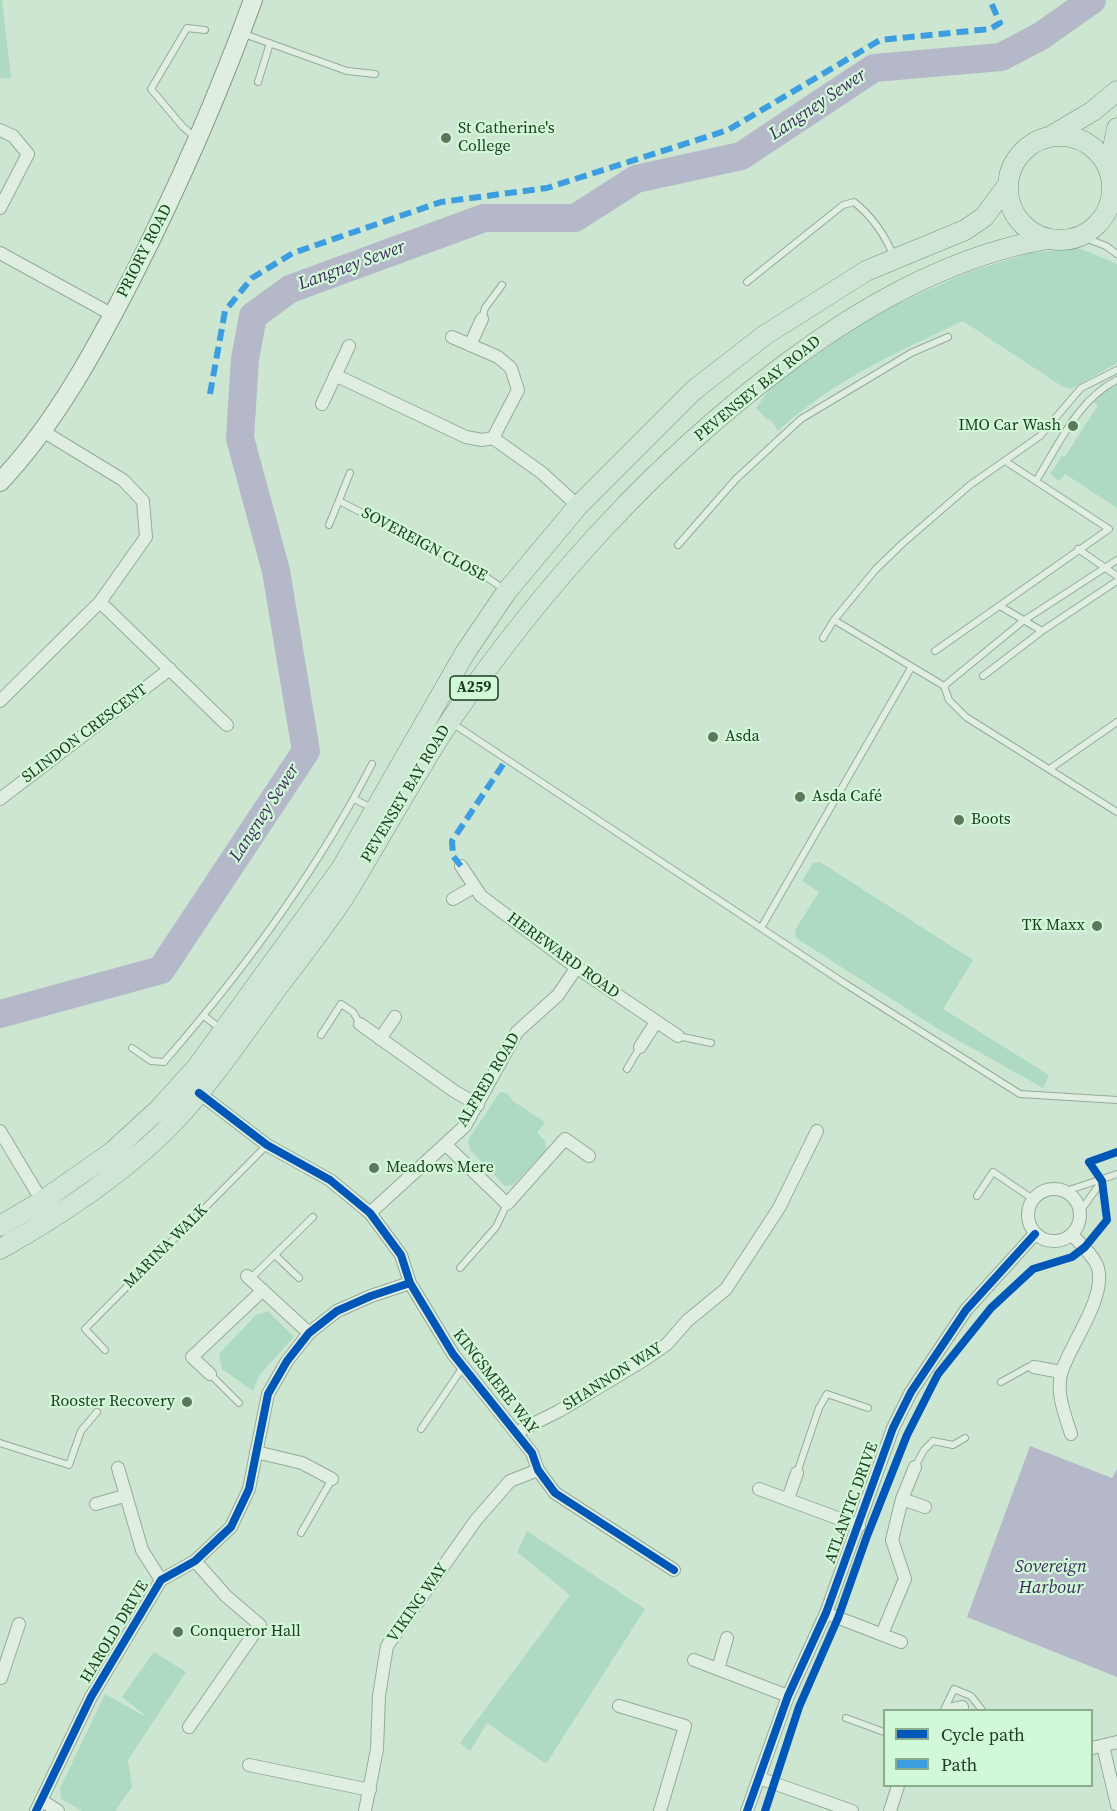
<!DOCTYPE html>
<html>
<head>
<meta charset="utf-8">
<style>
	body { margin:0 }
	#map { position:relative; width:1117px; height:1811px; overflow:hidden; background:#cce6d1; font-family:"Source Serif 4",serif }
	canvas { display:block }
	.legend { position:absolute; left:883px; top:1709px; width:210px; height:78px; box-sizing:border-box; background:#d2f8da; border:2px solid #8aac8e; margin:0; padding:8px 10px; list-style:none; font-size:18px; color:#1e3b1d }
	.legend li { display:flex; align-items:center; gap:12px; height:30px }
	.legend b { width:30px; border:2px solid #8aac8e }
</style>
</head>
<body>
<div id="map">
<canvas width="1117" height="1811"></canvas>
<ul class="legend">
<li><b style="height:8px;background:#0057b8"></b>Cycle path</li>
<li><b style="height:8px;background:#3c9edf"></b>Path</li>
</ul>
</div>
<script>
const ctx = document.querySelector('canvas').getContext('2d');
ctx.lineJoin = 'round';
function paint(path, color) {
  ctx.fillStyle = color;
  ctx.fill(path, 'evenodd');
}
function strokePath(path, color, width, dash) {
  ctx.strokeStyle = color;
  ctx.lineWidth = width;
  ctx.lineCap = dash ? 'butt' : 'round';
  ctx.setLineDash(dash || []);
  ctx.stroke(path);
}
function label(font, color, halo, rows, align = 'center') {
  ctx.font = font + ' "Source Serif 4",serif';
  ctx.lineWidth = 4.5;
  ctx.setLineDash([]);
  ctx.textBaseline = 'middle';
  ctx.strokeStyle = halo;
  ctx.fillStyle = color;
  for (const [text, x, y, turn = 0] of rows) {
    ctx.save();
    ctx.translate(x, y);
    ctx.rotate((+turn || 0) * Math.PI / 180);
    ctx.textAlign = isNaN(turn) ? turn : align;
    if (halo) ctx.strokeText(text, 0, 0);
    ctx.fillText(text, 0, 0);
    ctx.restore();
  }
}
paint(new Path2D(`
	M0,0H2L11,79L0,78Z
	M1079,248L1117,264V363L1071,389L1063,387L963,321C897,352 832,381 778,431L770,419L767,420L756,408L771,387L873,315L968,272L1031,253Z
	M1117,385V508L1065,474L1059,481L1050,474L1062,456L1065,457L1098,405L1094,402L1104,392Z
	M820,862L973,960L943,1009L1049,1075L1043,1088L940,1030L796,938L795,930L819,892L802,881L813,863Z
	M500,1092L507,1093L513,1101L545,1122L537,1133L545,1141L546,1150L513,1185L505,1186L470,1150L468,1140Z
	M268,1311L294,1337L260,1374L253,1391L222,1369L219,1354L256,1315Z
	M527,1531L645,1609L546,1764L487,1723L470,1751L460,1743L570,1595L517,1552Z
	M154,1652L186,1672L128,1760L132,1787L115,1811H82L61,1799L60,1788L105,1694L148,1718L122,1697Z`), '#aedac4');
paint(new Path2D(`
	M1030,1446L1112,1478L1117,1469V1677L967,1617Z`), '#b5b8c8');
strokePath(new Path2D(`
	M0,1014L161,970L306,751L276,571L240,438L245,359L253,316L290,289L484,218H575L636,179L741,156L874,68L1001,57L1041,36L1092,0`), '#b5b8c8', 28);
const lane = new Path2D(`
	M244,34L347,71L375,74
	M258,82L270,43
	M196,138L183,127L151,89L187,28L205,30
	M1112,193L1117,205
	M1080,236L1106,246L1117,254
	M747,282L843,205L854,202C873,217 885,235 894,257
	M482,319L485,308L502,285
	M1117,370L1081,388L1040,436L970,485L903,543L876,569L834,620L944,686L949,700L966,717L1117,812
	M1036,481C1058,446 1078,399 1117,380
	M339,501L482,574L505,590
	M329,525L350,473
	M678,545L736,479L801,419L911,353L948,337
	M1078,549L1117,576
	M1000,606L1042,631
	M823,638L834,620
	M935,651L1109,529L1005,461
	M983,676L1042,631L1117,581
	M944,686L1023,621L1117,560
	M452,723L844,983L1020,1094L1117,1100
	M1051,768L1117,722
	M354,799L372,808
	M761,928L911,668
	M204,1016L221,1029
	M321,1035L341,1004L353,1012L360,1024
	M678,1036L711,1043
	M132,1048L151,1061L164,1062C244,970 316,873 372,764
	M627,1069L640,1047
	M1066,1191L1117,1174
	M977,1196L993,1172L1033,1199
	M1081,1210L1102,1181
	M275,1255L299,1278
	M460,1268L496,1227L507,1204
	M250,1279L313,1217
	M105,1350L85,1329L267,1145
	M210,1374L239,1403
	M1001,1382L1028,1367H1034
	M421,1429L463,1367
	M0,1443L69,1465L81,1431L97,1412
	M915,1467L924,1450L933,1441L953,1445L965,1438
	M797,1473L819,1408L827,1394L868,1408
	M301,1533L332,1479
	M944,1710L954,1689L971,1696L982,1710
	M846,1718L884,1732`);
const street = new Path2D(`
	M0,130L13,136L28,154L0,208
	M0,253L113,315
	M452,337L498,357L511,368L518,390L493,438
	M470,345L482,319
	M335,375L466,437L482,440L493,438L542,473L578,506
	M322,404L349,346
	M100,602L227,725
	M0,701L100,602L146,537L143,501L123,480L41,430
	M0,799L170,669
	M461,866L481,896L570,963L678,1036
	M453,899L474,887
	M360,1024L454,1091L478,1105
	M380,1039L395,1017
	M640,1047L656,1022
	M199,1093L267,1145L330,1180L370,1213L401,1255L410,1283L453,1354L532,1453L538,1470L555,1493L674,1570
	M0,1131L42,1201
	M446,1145L507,1204L565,1139L589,1156
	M1028 1215a26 26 0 1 1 52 0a26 26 0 1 1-52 0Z
	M370,1213L465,1126L517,1032L558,995L577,967
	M247,1276L309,1333
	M1034,1367L1061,1372
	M210,1374L192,1357L263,1290
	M517,1432L559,1411L644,1360L667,1344L687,1321L726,1289L779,1208L817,1131
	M1071,1434C1065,1415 1055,1391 1062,1371C1071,1343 1106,1298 1098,1268C1094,1256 1081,1244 1072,1235
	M256,1452L302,1463L332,1479
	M118,1468L142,1550L161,1580
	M759,1489L859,1526
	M788,1499L797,1473
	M902,1499L925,1507
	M96,1504L124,1496
	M826,1613L901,1642
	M882,1634L905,1579L892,1540L902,1499L915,1467
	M694,1660L788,1696
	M718,1669L727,1638
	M1,1678L19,1624
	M619,1706L685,1726L660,1811
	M948,1710L962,1707
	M189,1727L260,1625L226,1596L195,1561
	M1103,1746L1117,1805
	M1092,1748L1117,1742
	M249,1765L370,1790
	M759,1778L852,1811
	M41,1800L58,1811
	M36,1811L91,1697L161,1580L195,1561L231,1527L249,1489L268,1394L287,1361L309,1333L337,1311L371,1296L410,1283
	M365,1811L377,1749L379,1696L387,1646L476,1520L510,1481L538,1470
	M747,1811L788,1696L826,1613L893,1428L911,1392L966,1310L1035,1234
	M890,1811L898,1786`);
const secondary = new Path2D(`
	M0,482C56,423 96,348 133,276C179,185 218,96 253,0`);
const primary = new Path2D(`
	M1008 188a52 52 0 1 1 104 0a52 52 0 1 1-104 0Z
	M1051,136L1093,111L1117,91
	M1109,167L1117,128
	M0,1226L42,1201L112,1152L160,1108L197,1067L341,869L465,653L507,591L578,506L694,390L765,335L866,271L965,230L984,217L1007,186
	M0,1249C59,1216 115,1179 164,1132C206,1090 240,1039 275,991C299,959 324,928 346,894C381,837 413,777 450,721C542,587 656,460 787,363C863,306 953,255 1048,239`);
strokePath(lane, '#96ab98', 8);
strokePath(street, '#96ab98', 14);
strokePath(secondary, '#869b88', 20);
strokePath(primary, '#7d917e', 21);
strokePath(lane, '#dfeee1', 6);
strokePath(street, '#dfeee1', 12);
strokePath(secondary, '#dfeee1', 18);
strokePath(primary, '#cfe6d4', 20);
strokePath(new Path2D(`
	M210,394L225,311L252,278L293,253L441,202L547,188L728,130L880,40L990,29L1000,23L990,0
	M461,866L453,856L452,841L506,760`), '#3c9edf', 6, [12, 6]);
strokePath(new Path2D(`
	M199,1093L267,1145L330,1180L370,1213L401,1255L410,1283L453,1354L532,1453L538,1470L555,1493L674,1570
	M36,1811L91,1697L161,1580L195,1561L231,1527L249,1489L268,1394L287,1361L309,1333L337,1311L371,1296L410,1283
	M747,1811L788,1696L826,1613L893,1428L911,1392L966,1310L1035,1234
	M765,1811L799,1707L838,1618L867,1536L907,1435L938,1374L991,1308L1033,1269L1072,1257L1085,1247L1107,1220L1102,1181L1089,1162L1117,1152`), '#0057b8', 8);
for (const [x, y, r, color] of [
	[446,138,6,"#5b775c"],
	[1073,426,6,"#5b775c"],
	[713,737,6,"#5b775c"],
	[800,797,6,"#5b775c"],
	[959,820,6,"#5b775c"],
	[1097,926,6,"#5b775c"],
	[374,1168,6,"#5b775c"],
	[187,1402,6,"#5b775c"],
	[178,1632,6,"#5b775c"]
]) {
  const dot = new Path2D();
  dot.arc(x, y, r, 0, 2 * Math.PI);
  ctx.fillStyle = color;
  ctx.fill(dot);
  strokePath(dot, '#d2f8da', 2);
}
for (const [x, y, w] of [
	[474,688,48]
]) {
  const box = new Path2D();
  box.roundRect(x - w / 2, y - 12, w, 24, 4.5);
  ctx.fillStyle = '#d2f8da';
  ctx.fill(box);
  strokePath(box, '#1e3b1d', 1.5);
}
label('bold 15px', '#1e3b1d', null, [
	["A259",474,688]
]);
label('16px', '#1e3b1d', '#d2f8da', [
	["St Catherine's",458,129],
	["College",458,147],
	["IMO Car Wash",1061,426,"right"],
	["Asda",725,737],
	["Asda Café",812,797],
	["Boots",971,820],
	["TK Maxx",1085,926,"right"],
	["Meadows Mere",386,1168],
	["Rooster Recovery",175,1402,"right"],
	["Conqueror Hall",190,1632]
], 'left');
label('16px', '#1e3b1d', '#d2f8da', [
	["PRIORY ROAD",145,251,-63],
	["PEVENSEY BAY ROAD",758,389,-39],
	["SOVEREIGN CLOSE",424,545,28],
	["SLINDON CRESCENT",85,734,-37],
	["PEVENSEY BAY ROAD",406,794,-59],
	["HEREWARD ROAD",563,956,36],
	["ALFRED ROAD",489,1080,-59],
	["MARINA WALK",166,1247,-45],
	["SHANNON WAY",613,1377,-32],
	["KINGSMERE WAY",495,1382,52],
	["ATLANTIC DRIVE",852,1503,-70],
	["VIKING WAY",418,1603,-55],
	["HAROLD DRIVE",115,1632,-59]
]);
label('italic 18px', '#402b5c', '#d2f8da', [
	["Langney Sewer",818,105,-34],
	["Langney Sewer",352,266,-20],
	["Langney Sewer",265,813,-57],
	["Sovereign",1051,1567],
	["Harbour",1051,1588]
]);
</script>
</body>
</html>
